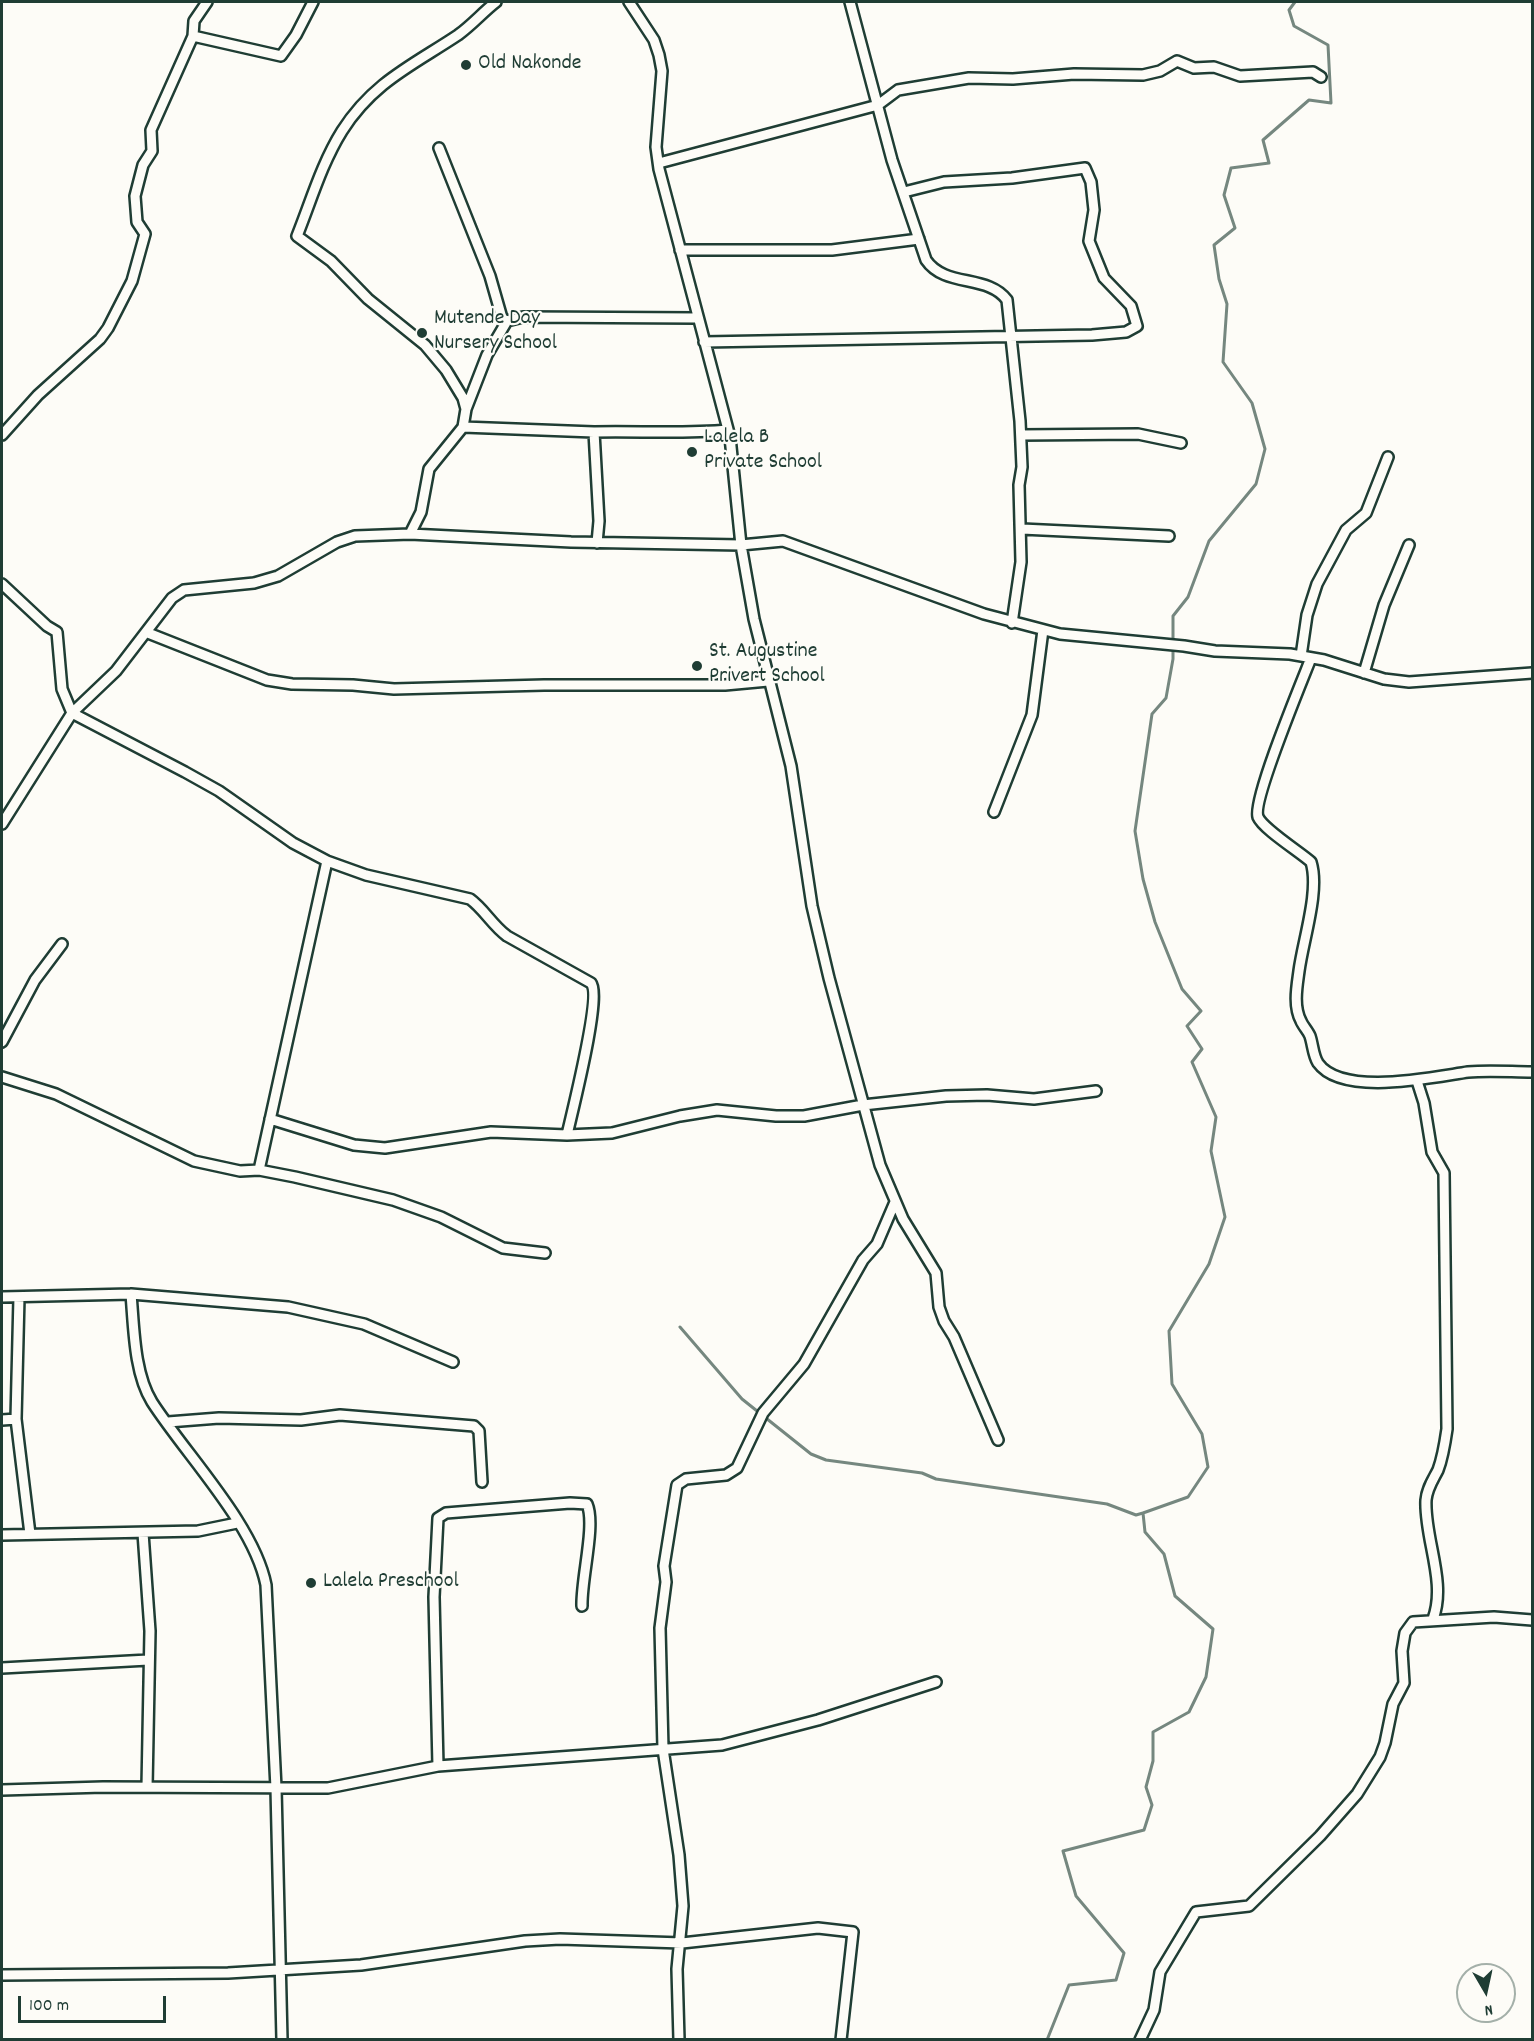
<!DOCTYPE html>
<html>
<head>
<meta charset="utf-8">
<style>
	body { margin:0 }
	#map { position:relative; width:1534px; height:2041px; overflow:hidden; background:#fdfcf7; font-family:Dekko,sans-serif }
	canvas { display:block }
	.frame { position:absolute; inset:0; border:3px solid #1f3d34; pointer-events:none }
	.north { position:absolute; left:1456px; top:1963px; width:60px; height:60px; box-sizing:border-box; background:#fdfcf7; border:2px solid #a4b0a9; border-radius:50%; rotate:171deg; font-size:16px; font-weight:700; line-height:24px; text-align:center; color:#1f3d34 }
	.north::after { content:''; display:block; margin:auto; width:21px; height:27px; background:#1f3d34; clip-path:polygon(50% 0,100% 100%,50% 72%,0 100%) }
	.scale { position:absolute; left:18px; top:1996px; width:148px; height:27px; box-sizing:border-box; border:3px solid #1f3d34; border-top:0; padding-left:8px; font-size:18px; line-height:21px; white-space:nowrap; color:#1f3d34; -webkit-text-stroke:4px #fdfcf7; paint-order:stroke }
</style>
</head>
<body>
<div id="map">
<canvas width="1534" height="2041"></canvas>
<div class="frame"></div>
<div class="north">N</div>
<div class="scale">100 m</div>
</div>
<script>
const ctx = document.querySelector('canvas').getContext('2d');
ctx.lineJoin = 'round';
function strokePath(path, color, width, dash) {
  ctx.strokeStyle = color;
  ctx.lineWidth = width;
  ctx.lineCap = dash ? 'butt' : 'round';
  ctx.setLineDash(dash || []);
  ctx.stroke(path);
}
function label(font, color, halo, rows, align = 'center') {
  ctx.font = font + ' Dekko,sans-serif';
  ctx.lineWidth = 4.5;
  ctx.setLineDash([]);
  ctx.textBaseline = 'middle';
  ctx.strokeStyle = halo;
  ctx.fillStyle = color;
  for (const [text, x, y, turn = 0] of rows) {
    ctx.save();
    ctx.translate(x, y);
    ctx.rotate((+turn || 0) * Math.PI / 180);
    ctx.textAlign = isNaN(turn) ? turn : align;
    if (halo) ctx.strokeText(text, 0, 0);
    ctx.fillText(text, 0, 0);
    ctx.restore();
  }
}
strokePath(new Path2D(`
	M680,1327L742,1399L811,1454L826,1460L922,1473L936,1479L1107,1504L1136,1515L1143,1513
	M1047,2040L1069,1985L1116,1980L1124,1953L1076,1896L1063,1851L1144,1830L1152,1805L1146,1787L1153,1761V1732L1189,1712L1206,1677L1213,1629L1175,1596L1164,1554L1145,1532L1143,1513L1188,1497L1208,1467L1202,1434L1172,1384L1169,1331L1209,1264L1225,1217L1211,1151L1216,1117L1192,1062L1202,1049L1187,1026L1201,1011L1182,989L1155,922L1143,879L1135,831L1152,714L1166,698L1173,659V616L1188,597L1209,541L1256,484L1265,449L1252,403L1223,362L1227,304L1219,279L1214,245L1235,228L1224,195L1231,168L1269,163L1263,140L1309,100L1331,103L1328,45L1294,26L1289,10L1295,2`), '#75877f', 3);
const street = new Path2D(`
	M629,2L654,40L659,55L662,71L656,147L659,169L730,437L741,545L754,619L791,766L812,906L829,978L880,1165L903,1219L936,1273L939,1307L944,1321L954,1337L998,1440
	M850,2L892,160L926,260C945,288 988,274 1007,300L1020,421L1022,467L1019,485L1021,562L1012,623
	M193,36L281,56L296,35L313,2
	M439,148L490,276L502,318L507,321
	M659,163L878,105L898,90L969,78L1013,79L1074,74L1143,75L1160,71L1177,61L1194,68L1214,67L1240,76L1313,72L1321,77
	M680,250H832L919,239
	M704,342L1092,335L1126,332L1137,326L1131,306L1104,278L1089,241L1094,210L1091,182L1085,168L1012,178L944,182L904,192
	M466,409L487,355L507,321L523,317L697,318
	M463,427L594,432L599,521L597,543
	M594,432C639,431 683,434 728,430
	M2,435L38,395L100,339L108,328L132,281L145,234L137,222L135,196L143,165L152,151L151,130L193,36L194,21L207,2
	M1021,435L1138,434L1181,443
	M1022,529L1169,536
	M410,534L421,512L429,469L463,427L466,409L463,398L446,370L425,345L368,299L331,261L297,236C311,201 322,163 342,131C373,82 413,65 458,35C472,25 483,12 496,2
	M2,584L47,626L57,632L62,689L72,713L2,824
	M148,633L267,680L292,684L353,685L394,689L544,685H725L768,681
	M1301,656L1307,615L1317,584L1346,530L1366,513L1388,457
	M1311,658C1302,681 1252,801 1258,817C1263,829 1300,852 1311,862C1320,891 1303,940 1299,971C1297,986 1293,1006 1301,1021C1303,1026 1308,1031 1310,1036C1313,1045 1313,1055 1318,1063C1342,1097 1433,1077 1468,1072C1489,1070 1512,1072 1532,1072
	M1364,673L1384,605L1409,545
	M994,812L1032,715L1043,630
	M2,1042L35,980L62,944
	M2,1077L56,1094L194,1161L240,1171L259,1170L295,1177L393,1200L441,1217L503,1248L545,1253
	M1417,1081L1424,1103L1432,1152L1444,1173L1447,1429C1445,1443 1443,1457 1438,1470C1433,1480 1427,1488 1426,1500C1424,1538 1447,1582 1433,1619
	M270,1119L354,1145L385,1148L491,1132L567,1135L612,1133L680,1116L717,1110L776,1116H804L863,1105L946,1096L987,1095L1034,1099L1096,1091
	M567,1135C572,1112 602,996 591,983L507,936C492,925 484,909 470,899L366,875L327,861L293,843L219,791L185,772L72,713L116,671L172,598L184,590L254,583L278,576L337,542L355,536L410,534L571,542L741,545L783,541L984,614L1060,634L1184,646L1215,651L1290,654L1324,660L1384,679L1409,682L1532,673
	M259,1170L327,861
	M131,1294C134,1328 134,1373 152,1402C186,1455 254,1524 266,1585L276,1788L282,2040
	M2,1297L131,1294L288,1307L364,1324L453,1362
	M19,1297L16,1419L30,1534
	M2,1420L16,1419
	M168,1422L219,1418L301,1420L340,1415L474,1426L479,1431L482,1482
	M143,1533L150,1631L147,1787
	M2,1535L198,1531L237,1523
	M2,1668L148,1660
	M438,1766L434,1597L438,1518L446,1513L570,1503L587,1504C596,1525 581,1579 582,1606
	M2,1790L103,1787L328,1788L438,1766L722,1745L818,1720L936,1682
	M2,1975L228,1973L361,1965L525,1941L560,1939L682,1943L818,1928L853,1932L841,2040
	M679,2040L677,1969L683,1906L679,1855L663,1749L660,1628L666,1582L664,1566L677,1485L686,1479L726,1475L737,1468L763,1413L804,1364L863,1260L877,1244L895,1202
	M1140,2040L1154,2010L1160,1972L1196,1912L1249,1906L1320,1836L1357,1794L1380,1757L1385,1743L1393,1704L1404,1683L1402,1651L1405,1633L1413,1622L1494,1617L1532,1620`);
strokePath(street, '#1f3d34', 14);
strokePath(street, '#fdfcf7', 9);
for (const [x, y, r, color] of [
	[466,65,6,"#1f3d34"],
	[422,333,6,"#1f3d34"],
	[692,452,6,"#1f3d34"],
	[697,666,6,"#1f3d34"],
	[311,1583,6,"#1f3d34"]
]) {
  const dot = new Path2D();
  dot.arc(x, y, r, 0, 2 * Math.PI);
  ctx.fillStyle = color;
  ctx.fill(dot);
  strokePath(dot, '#fdfcf7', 2);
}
label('22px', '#1f3d34', '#fdfcf7', [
	["Old Nakonde",478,65],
	["Mutende Day",434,320],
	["Nursery School",434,345],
	["Lalela B",704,439],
	["Private School",704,464],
	["St. Augustine",709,653],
	["Privert School",709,678],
	["Lalela Preschool",323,1583]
], 'left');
</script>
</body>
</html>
